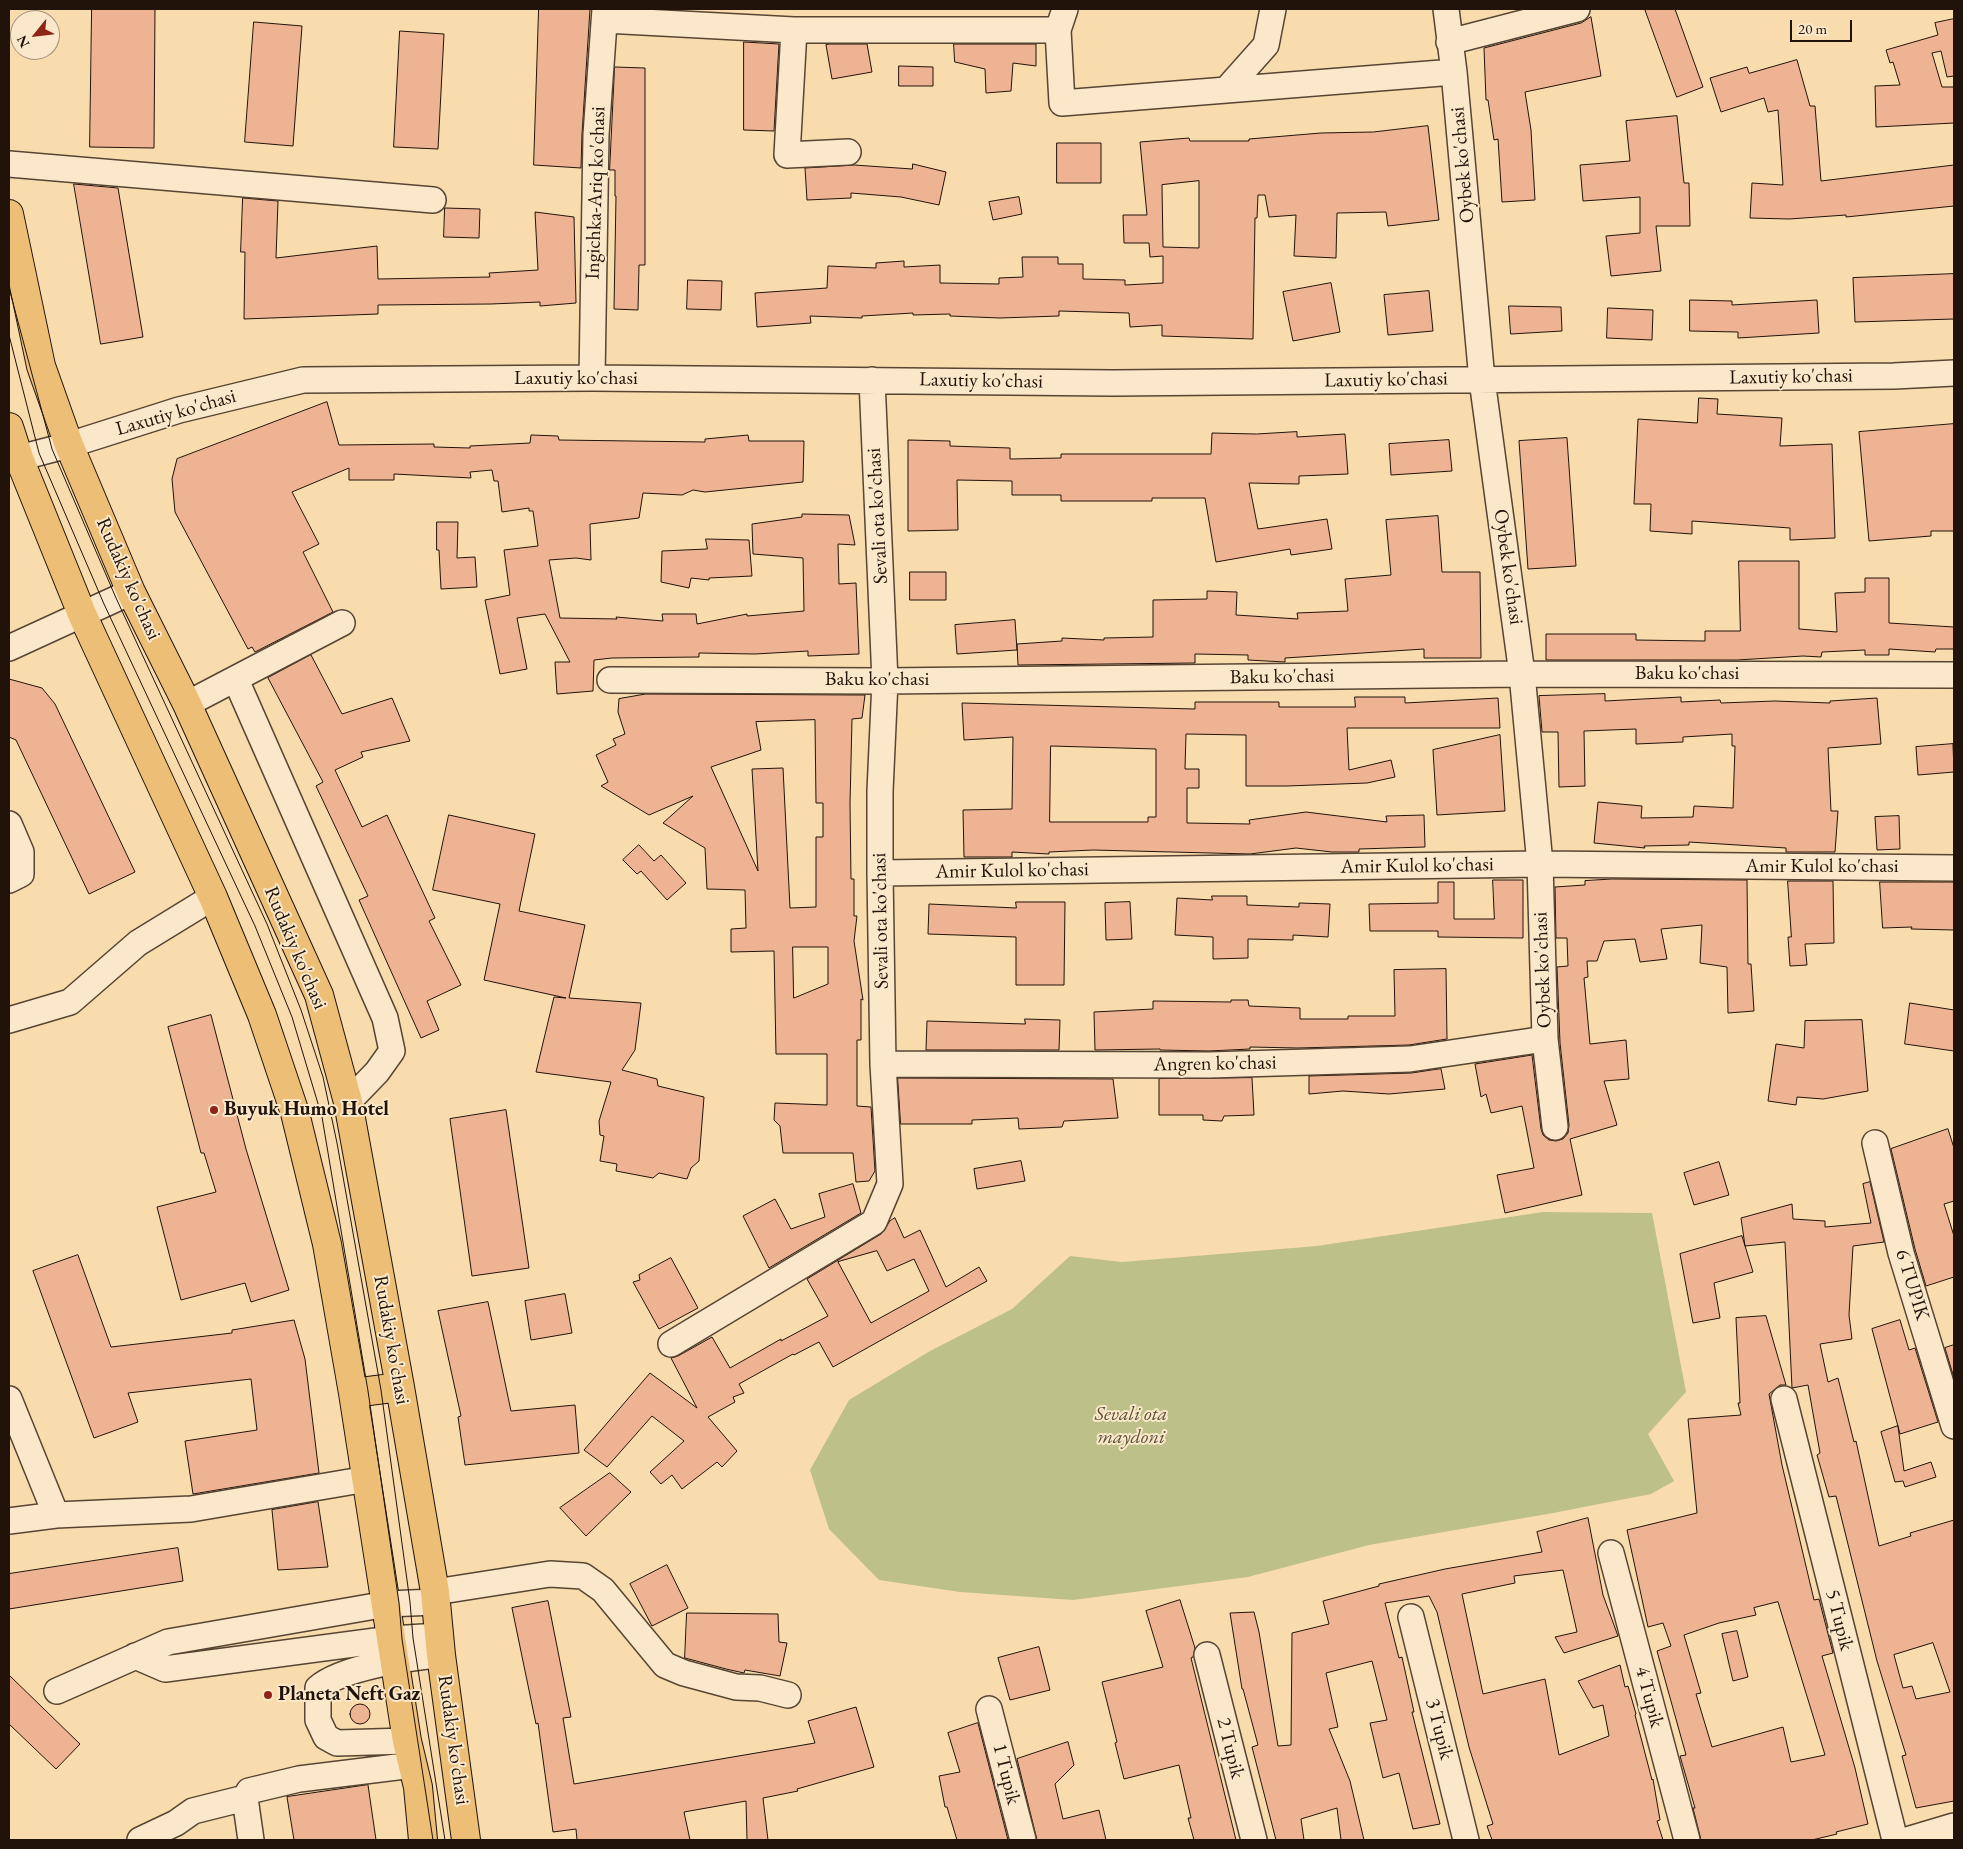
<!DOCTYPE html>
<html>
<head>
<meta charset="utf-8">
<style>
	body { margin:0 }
	#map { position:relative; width:1963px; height:1849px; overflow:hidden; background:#f9dcad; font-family:"EB Garamond",serif }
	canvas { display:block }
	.frame { position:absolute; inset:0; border:10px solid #21130a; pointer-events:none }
	.north { position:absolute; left:10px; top:10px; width:50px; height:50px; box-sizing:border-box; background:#fbe8ca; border:1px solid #a4937d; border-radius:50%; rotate:241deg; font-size:14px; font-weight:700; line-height:20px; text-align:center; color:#21130a }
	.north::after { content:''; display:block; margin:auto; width:18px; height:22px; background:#8f2418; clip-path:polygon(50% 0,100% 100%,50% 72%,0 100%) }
	.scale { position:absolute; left:1790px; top:20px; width:62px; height:22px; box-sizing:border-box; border:2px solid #21130a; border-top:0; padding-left:6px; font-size:15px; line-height:18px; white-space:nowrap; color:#21130a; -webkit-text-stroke:4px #fbe8ca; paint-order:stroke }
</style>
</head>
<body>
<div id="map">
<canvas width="1963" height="1849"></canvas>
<div class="frame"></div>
<div class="north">N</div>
<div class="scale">20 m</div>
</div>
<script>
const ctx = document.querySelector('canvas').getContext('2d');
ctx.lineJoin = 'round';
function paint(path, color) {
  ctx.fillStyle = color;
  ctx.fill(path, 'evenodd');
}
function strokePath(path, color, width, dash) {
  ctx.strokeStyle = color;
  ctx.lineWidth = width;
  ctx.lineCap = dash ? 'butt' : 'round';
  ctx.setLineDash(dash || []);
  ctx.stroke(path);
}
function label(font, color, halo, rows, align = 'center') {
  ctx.font = font + ' "EB Garamond",serif';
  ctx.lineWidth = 4;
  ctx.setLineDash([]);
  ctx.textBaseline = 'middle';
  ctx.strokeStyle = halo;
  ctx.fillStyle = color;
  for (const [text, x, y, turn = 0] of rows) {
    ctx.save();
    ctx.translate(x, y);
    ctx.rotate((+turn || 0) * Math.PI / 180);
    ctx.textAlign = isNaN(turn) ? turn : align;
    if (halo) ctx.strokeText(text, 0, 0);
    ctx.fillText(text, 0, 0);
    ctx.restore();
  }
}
paint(new Path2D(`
	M1543,1212L1652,1213L1686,1392L1648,1434L1674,1481L1651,1494L1553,1513L1369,1545L1248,1577L1073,1600L960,1592L879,1580L829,1529L810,1470L849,1400L930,1351L1012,1309L1070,1256L1122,1262L1317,1246Z`), '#bec089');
const building = new Path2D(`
	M92,9H155L154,148L90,147Z
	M539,9H590L582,134L581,168L534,165Z
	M1645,9H1675L1703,87L1677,97Z
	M1591,17L1601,76L1525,92L1531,130L1535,200L1502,202L1498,139L1494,140L1488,100H1486L1484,48L1581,23Z
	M1954,19V76L1947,77L1941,51L1932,53L1942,87H1954V123L1876,127L1875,86L1900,85L1893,62L1890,63L1886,50L1938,35L1935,23Z
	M254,22L302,26L293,146L245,142Z
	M400,31L444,34L438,149L394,147Z
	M744,42L779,44L774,131L744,130Z
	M830,44H867L872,72L832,79L826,45Z
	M954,44H1036V66L1013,63L1011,91L986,93L985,69L955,62Z
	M1797,60L1810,106H1815L1821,181L1954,165V206L1846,217V215L1789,219L1750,218L1752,183L1783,185L1778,110L1768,112L1764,98L1721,112L1710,78L1747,67L1749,73Z
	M899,66L933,67V86H899Z
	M615,67L645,68V265H639L638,310L614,309L616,196H615V170H610Z
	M1677,116L1684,183H1689L1690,226H1656L1661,271L1611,276L1606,236L1640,233V197L1583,201L1580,165L1630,161L1626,121Z
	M1428,126L1439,220L1388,226L1386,212L1337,213L1336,258L1294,256L1296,215L1269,217L1265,195H1258L1257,218H1255L1253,339L1162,336V325L1130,327L1129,313L1059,311V316L1000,318L950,316V314L913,315V313L862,316V318L810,316L811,323L757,327L755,293L827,288L828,266L876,268V263L904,261V267L940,265V283L999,284V278L1023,277L1022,257H1058V264H1083V279L1125,280V285L1163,283V256L1150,257L1149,243H1124L1123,215H1147L1140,142L1189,138L1190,141H1249V139L1321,133L1373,132ZM1199,181V248L1163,247L1162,185Z
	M1057,143H1101V183H1057Z
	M913,164L946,172L939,205L901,197L851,193V198L807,200L805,168L854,165L912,169Z
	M74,184L118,188L143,337L101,344Z
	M1019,197L1022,214L993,220L989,202Z
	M243,198L278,201L276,258L377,246L378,279L490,277L489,273L538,270L535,212L574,217L576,303L540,306V302L491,304L378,305V314L244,319L245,252H241Z
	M445,208L480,209L479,238L444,237Z
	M1954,274V319L1855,322L1853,278Z
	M688,280L722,281L721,310L687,309Z
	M1331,283L1340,332L1293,341L1283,292Z
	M1429,291L1433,331L1388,335L1384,295Z
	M1690,300L1732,301V305L1817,300L1819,333L1738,338V332L1690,331Z
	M1509,306L1561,307L1562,331L1511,334Z
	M1608,308L1653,310L1652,340L1607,338Z
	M1699,398L1718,399L1717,414L1782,418L1780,446L1832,444L1835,538L1790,540V528L1692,521V534L1650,531L1651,504H1634L1638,419L1697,423Z
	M327,402L339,445L434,444V447L470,448V446L530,443L531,435L558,436L559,440L705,442V439L748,435L749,441H804L803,482L705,492L693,490L682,495L643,493L639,518L590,524L591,560L576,558L549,560L560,618L617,619L616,617L663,621L662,614H696L697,624L747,614V616L804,611L803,558L753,554L752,524L802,517V514L849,515L855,545L838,544L839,584L856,583L859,654L808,656V651L755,654L699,653V657L612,658L594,660L593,691L557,694L555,662H570L545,614L517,618L527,669L500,674L485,600L510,595L504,550L538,546L533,511H529V508L502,512L498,481H494L492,470L470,472L471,478L394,474V480H349V468L292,492L319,544L303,552L333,612L255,652L252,647L248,649L175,512L172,479L177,459Z
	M1954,424V531H1931V536L1869,541L1859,432Z
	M1297,432V437L1345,434L1348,474L1299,476V484L1249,483L1258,529L1327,519L1332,549L1291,555L1290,549L1216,562L1205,498H1152V501H1061V495H1012V481L957,480L958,530L908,531V440L950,441V446L1010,448V459L1061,458V454H1211L1212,433L1256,434Z
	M1567,438L1576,566L1528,569L1519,441Z
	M1449,440L1452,471L1391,475L1389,444Z
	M1438,516L1442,572H1480L1481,658H1424V649L1285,658V662L1248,660V655L1195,654V663L1018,665L1017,644L1062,641V638L1104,640V638L1153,637V600L1207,599V591L1237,592L1236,615L1298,619L1297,613L1348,611L1345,579L1391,575L1386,520Z
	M437,522H458L457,558L475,557L477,587L441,589L439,550H437Z
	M706,539L749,540L752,576L709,578V580L691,578L689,588L661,582L662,551L707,549Z
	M1739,561H1799V629L1837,632L1835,593L1865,592V578H1889V623L1954,627V649H1936L1935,652L1889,649V655H1865V650L1822,652L1821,657L1803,656L1737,660H1546V634H1636V640L1705,641V631H1740Z
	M910,572H946V600H910Z
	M1015,620L1017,650L957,654L955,625Z
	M311,655L342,714L392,698L410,741L361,752L363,757L335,770L362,827L387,815L435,918L429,921L461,985L427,1001L439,1030L421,1038L359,900L368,896L316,786L323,782L268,678Z
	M9,679L42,688L55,704L135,872L89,894L16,740L9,737Z
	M646,694L865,695L862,718L852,719L850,804L851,879H854V916H857L854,941L863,1000L861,999V1040H857V1106L871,1107L875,1171L869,1181L856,1182L853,1153H783L780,1126L774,1120L775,1103L827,1105V1054H776L774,951L731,952V929L746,928L745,890L707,889L705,848L663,823L693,796L649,815L601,786L608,782L596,755L616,745L613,739L625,734L618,712L619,699ZM815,720L816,803H823V837H816V907L790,908L783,768L752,769L758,871L711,767L761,750L756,722ZM793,947H828V984L794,998Z
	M1605,694V701L1681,697V702L1720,700L1721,703L1775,701L1830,703V701L1877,698L1881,744L1828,748L1831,811H1838L1835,852H1786V848L1689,842V845L1644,846L1645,848L1594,843L1598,802L1642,806L1641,818L1693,817L1694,806L1733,808L1735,746H1732V734L1683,737V742L1636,744V729L1584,731L1585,786L1559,787L1558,732H1542L1539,696Z
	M1355,697H1405V703L1498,698L1500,728H1347L1349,770L1391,760L1395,777L1367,783L1287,786H1246V735L1186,734L1185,769H1199V788H1187V823L1250,824L1249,820L1306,812L1387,822L1386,816L1424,815L1425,847L1359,849V852H1332L1296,848L1250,854L1093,850L1049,852V854L1012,852V857H964L963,810L1012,809L1013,737L964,740L962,703L1195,709V702H1279V707H1355ZM1051,746L1156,749V817H1148V822H1050Z
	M1500,735L1505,811L1437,815L1433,750Z
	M1953,744L1954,772L1918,775L1916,747Z
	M449,815L535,834L519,911L585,925L569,998L641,1003L635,1050L622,1070L657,1079L658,1086L704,1097L699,1161L691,1168L687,1179L659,1173L653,1178L616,1171L617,1164L600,1161L604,1136L600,1135L599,1121L611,1082L536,1072L554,997L566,998L484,980L500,904L433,890Z
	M1899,816L1900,849L1877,850L1875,817Z
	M639,845L654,861L661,855L686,883L667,900L641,871L637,874L623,860Z
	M1612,879L1747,880L1748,964H1751L1754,1011L1728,1013L1727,967L1700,963L1702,925L1661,929L1667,959L1640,962L1635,939L1604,941L1597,961H1587L1588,977L1584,978L1590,1044L1626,1040L1629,1079L1604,1081L1617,1125L1570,1139L1582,1195L1505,1213L1497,1175L1534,1168L1522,1106L1491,1113L1486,1094L1481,1097L1475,1064L1532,1055L1541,1129L1543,1135L1549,1140L1556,1141L1563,1139L1568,1133L1569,1125L1560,1043L1557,967L1568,966L1567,938H1556L1555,887L1585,885V881Z
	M1493,880H1523V938L1438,937V931H1370L1369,904L1438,903V882H1454V919H1494Z
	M1788,881H1833L1834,943L1805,944L1807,965L1790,966L1788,937H1791Z
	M1880,882H1954V930L1911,929L1912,927L1883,928Z
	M1212,896H1247V905L1299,907V903L1330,904L1328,937L1293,935V940L1248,939V958L1213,959V937L1175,935L1177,898L1212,900Z
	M1016,902H1065L1064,985H1016V937L928,934L929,904L1016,908Z
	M1130,902L1132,939L1106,940L1105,903Z
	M1446,969L1447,1039L1409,1045L1298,1048L1250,1047V1049L1209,1051L1160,1050V1049L1095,1050L1094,1012L1153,1009V1001L1231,1002V1000H1248L1249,1006L1300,1008V1019H1348V1016H1395L1394,970Z
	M1910,1003L1954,1010V1051L1905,1044Z
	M211,1015L246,1149L289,1290L251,1302L245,1283L181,1300L157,1207L216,1192L204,1153H201L168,1027Z
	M1025,1019L1060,1020L1059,1050H926L927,1021L1025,1024Z
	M1862,1020L1868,1091L1823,1099L1797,1097L1796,1105L1768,1101L1776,1044L1804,1048L1805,1021Z
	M1441,1069L1445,1089L1389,1094L1343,1091L1309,1094V1076L1411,1073Z
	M898,1078L1113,1079L1118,1118L1064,1121L1062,1127L1019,1129L1018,1118L972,1120V1124H901Z
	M1252,1078L1254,1115L1224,1116L1222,1121L1203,1120V1115H1159V1079Z
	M506,1110L529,1268L472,1276L450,1119Z
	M1948,1129L1954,1148V1201L1944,1204L1954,1236V1277L1926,1286L1915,1249L1891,1149Z
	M1021,1161L1025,1181L977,1189L974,1169Z
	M1719,1162L1729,1195L1694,1205L1684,1173Z
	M1870,1182L1884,1242L1853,1246L1849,1315L1852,1339L1820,1344L1828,1382L1838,1378L1854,1442L1856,1441L1879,1546L1911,1536L1910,1533L1954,1520V1801L1916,1808L1902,1756L1906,1755L1877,1661L1836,1496L1829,1497L1817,1455L1820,1453L1808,1385L1792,1388L1785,1242L1745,1246L1741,1218L1792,1204L1793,1219L1825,1221V1227L1871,1223L1863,1184ZM1933,1643L1950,1692L1916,1699L1912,1686L1903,1688L1894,1655Z
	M853,1184L861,1213L769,1268L743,1216L775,1199L791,1229L825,1217L819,1194Z
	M895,1218L904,1238L920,1230L946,1287L979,1267L987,1281L833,1367L819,1342L794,1355L793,1354L739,1384L744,1393L733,1397L735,1402L708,1417L737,1451L722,1467L717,1462L682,1489L672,1475L661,1484L650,1472L684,1441L652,1416L607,1467L584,1450L650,1373L697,1408L671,1358L678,1356L712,1337L730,1368L781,1339V1341L828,1316L807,1279L881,1234L890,1221ZM877,1251L887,1271L914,1259L929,1291L871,1323L838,1262Z
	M1742,1236L1753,1272L1714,1283L1720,1318L1693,1323L1680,1254Z
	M78,1255L111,1347L232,1333V1330L294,1320L305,1359L319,1473L193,1494L185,1441L257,1430L251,1379L128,1393L138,1422L94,1438L33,1271Z
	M671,1258L698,1308L659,1329L633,1282L640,1280L639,1275Z
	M565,1294L572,1333L531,1340L525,1301Z
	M488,1302L511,1411L575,1405L579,1453L465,1465L458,1417L461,1416L438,1311Z
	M1766,1316L1786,1385H1780L1769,1394L1782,1465L1814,1600L1819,1599L1833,1653L1822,1656L1855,1768L1868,1824L1836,1832L1837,1834L1812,1840H1701L1693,1808H1695L1680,1756L1686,1755L1657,1651L1671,1646L1663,1623L1648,1627L1627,1530L1697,1513L1688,1419L1741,1415L1738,1403H1740L1736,1318ZM1778,1602L1825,1755L1791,1762L1783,1727L1712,1747L1696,1694L1701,1693L1684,1635L1719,1623L1756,1615L1754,1608Z
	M1900,1320L1909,1350L1915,1348L1938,1422L1900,1434L1872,1329Z
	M1954,1345V1378L1945,1348Z
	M1898,1426L1904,1471L1931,1462L1936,1477L1905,1487L1903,1481L1895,1482L1881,1432Z
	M610,1473L631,1492L586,1536L560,1508Z
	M318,1502L328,1567L278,1570L272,1510Z
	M1588,1518L1603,1595L1618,1636L1564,1653L1555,1637L1577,1632L1563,1570L1514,1576L1515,1583L1462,1594L1483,1694L1545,1679L1559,1755L1609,1736L1603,1705L1593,1708L1578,1681L1620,1665L1625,1687L1628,1686L1636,1714L1635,1715L1652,1780L1653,1779L1660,1820L1657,1821L1663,1840H1492L1487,1826L1493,1824L1469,1747L1437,1612L1429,1596L1385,1603L1399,1658L1402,1657L1414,1712H1412L1440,1824L1413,1829L1399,1773L1383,1778L1370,1723L1387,1720L1372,1661L1326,1673L1338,1727L1329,1729L1350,1781L1364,1840H1341L1337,1808L1301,1819L1304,1840H1276L1252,1747L1258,1745L1243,1689H1242L1230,1613L1254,1612L1259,1632L1278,1746L1291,1745L1292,1633L1329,1624L1323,1601L1379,1586V1584L1445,1569L1542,1552L1537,1532Z
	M178,1548L183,1581L9,1609V1574Z
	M667,1565L688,1608L652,1626L630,1584Z
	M1180,1600L1195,1648L1193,1657L1191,1658L1236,1840H1194L1188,1818H1191L1179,1765L1124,1779L1115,1743L1117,1742L1102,1682L1163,1667L1146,1611Z
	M548,1601L571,1717L563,1718L574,1784L815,1743L808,1721L856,1707L874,1767L797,1789L798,1791L763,1798L768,1840H747L746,1801L684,1812L690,1840H577L576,1829L553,1832L538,1723L536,1724L512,1608Z
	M687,1613L778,1614L779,1642L787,1643L780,1676L745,1670L744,1673L726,1669L685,1658Z
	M1737,1631L1748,1677L1733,1681L1722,1634Z
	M1039,1647L1050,1690L1010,1700L998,1658Z
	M9,1675L80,1744L56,1769L9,1724Z
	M350 1714a10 10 0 1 1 20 0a10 10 0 1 1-20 0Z
	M978,1723L1008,1840H957L947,1807H945L939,1776L960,1772L948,1733Z
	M1068,1742L1074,1765L1055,1784L1063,1819L1099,1810L1106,1840H1037L1017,1759Z
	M368,1785L376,1840H294L287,1797Z`);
paint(building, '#eeb392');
strokePath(building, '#21130a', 1);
const minor = new Path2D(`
	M1446,9L1454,72L1482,380L1522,674L1540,864L1545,1039L1555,1127
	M605,20L794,30H1058L1062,103L1454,72
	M794,30L787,155L848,152
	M1058,30L1065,9
	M1449,42L1577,9
	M1226,90L1266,45L1273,9
	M9,164L433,200
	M592,378L596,135L605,9
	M19,458L69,445L179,410L303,380L592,378L1113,383L1894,376L1954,373
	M9,648L131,592
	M236,680L385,1018L392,1051L377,1072L348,1102
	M610,680L885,681L1522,674L1954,675
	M187,704L342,623
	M9,824L21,852V874L9,880
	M880,873L1540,864L1954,868
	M9,1020L70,1002L138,943L213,897
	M883,1064L1209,1065L1410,1059L1545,1039
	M1875,1143L1901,1253L1954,1426
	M671,1344L874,1222L890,1184L883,1064L880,873V791L885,681L872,380
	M9,1399L56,1515
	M1784,1399L1895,1840
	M9,1521L56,1515L191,1509L367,1479
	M1611,1553L1687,1840
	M435,1592L550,1574L583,1576L603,1590L665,1665L684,1673L736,1687L760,1688L788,1695
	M1411,1617L1466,1840
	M1207,1655L1254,1840
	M135,1656L165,1669L391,1639L439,1636
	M57,1691L168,1642L387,1604L435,1602
	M989,1709L1023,1840
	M407,1741L337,1743L326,1737L318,1720V1688C341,1668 410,1657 441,1655
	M140,1840L176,1823L193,1811L245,1798
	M251,1840L245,1798L249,1791L299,1779L413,1765
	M1907,1840L1954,1826`);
const major = new Path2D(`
	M9,214L41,366L69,445L131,592L187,704L319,995L348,1102L400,1387L435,1592L441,1655L466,1840
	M9,427L19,458L82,614L213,897L262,1015L295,1113L327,1244L353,1393L407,1741L418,1787L423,1840
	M353,1393L400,1387`);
strokePath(minor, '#574533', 28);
strokePath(major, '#21130a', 30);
strokePath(minor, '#fbe8ca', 25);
strokePath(major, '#ecbe76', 28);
strokePath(new Path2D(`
	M9,288L52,449L116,598L267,924L301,1010L323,1077L337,1143L381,1390L410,1602L413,1638L445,1840
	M9,335L39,453L104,604L255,926L292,1017L322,1117L368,1391L399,1603L402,1639L433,1840`), '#21130a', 1);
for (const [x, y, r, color] of [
	[214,1110,5,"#8f2418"],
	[268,1695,5,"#8f2418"]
]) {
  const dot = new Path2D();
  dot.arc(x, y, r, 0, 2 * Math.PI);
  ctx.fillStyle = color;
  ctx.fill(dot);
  strokePath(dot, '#fbe8ca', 2);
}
label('20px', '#21130a', '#fbe8ca', [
	["Oybek ko'chasi",1463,165,-95],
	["Ingichka-Ariq ko'chasi",596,193,-88],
	["Laxutiy ko'chasi",1791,377,-1],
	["Laxutiy ko'chasi",576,379],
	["Laxutiy ko'chasi",1386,380,-1],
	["Laxutiy ko'chasi",981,381,1],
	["Laxutiy ko'chasi",176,413,-16],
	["Sevali ota ko'chasi",878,516,-93],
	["Oybek ko'chasi",1508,567,82],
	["Rudakiy ko'chasi",128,579,66],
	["Baku ko'chasi",1687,674],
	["Baku ko'chasi",1282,677,-1],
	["Baku ko'chasi",877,680],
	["Amir Kulol ko'chasi",1417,866,-1],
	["Amir Kulol ko'chasi",1822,867],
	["Amir Kulol ko'chasi",1012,871,-1],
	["Sevali ota ko'chasi",881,921,-91],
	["Rudakiy ko'chasi",295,948,67],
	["Oybek ko'chasi",1543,970,-92],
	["Angren ko'chasi",1215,1064,-1],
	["6 TUPIK",1912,1285,73],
	["Rudakiy ko'chasi",391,1340,80],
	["5 Tupik",1839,1620,76],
	["4 Tupik",1649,1697,75],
	["3 Tupik",1439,1729,76],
	["Rudakiy ko'chasi",453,1740,82],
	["2 Tupik",1230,1748,76],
	["1 Tupik",1006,1774,76]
]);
label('bold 20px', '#21130a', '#fbe8ca', [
	["Buyuk Humo Hotel",224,1110],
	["Planeta Neft Gaz",278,1695]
], 'left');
label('italic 20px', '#585036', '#fbe8ca', [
	["Sevali ota",1131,1415],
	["maydoni",1131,1438]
]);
</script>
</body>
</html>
